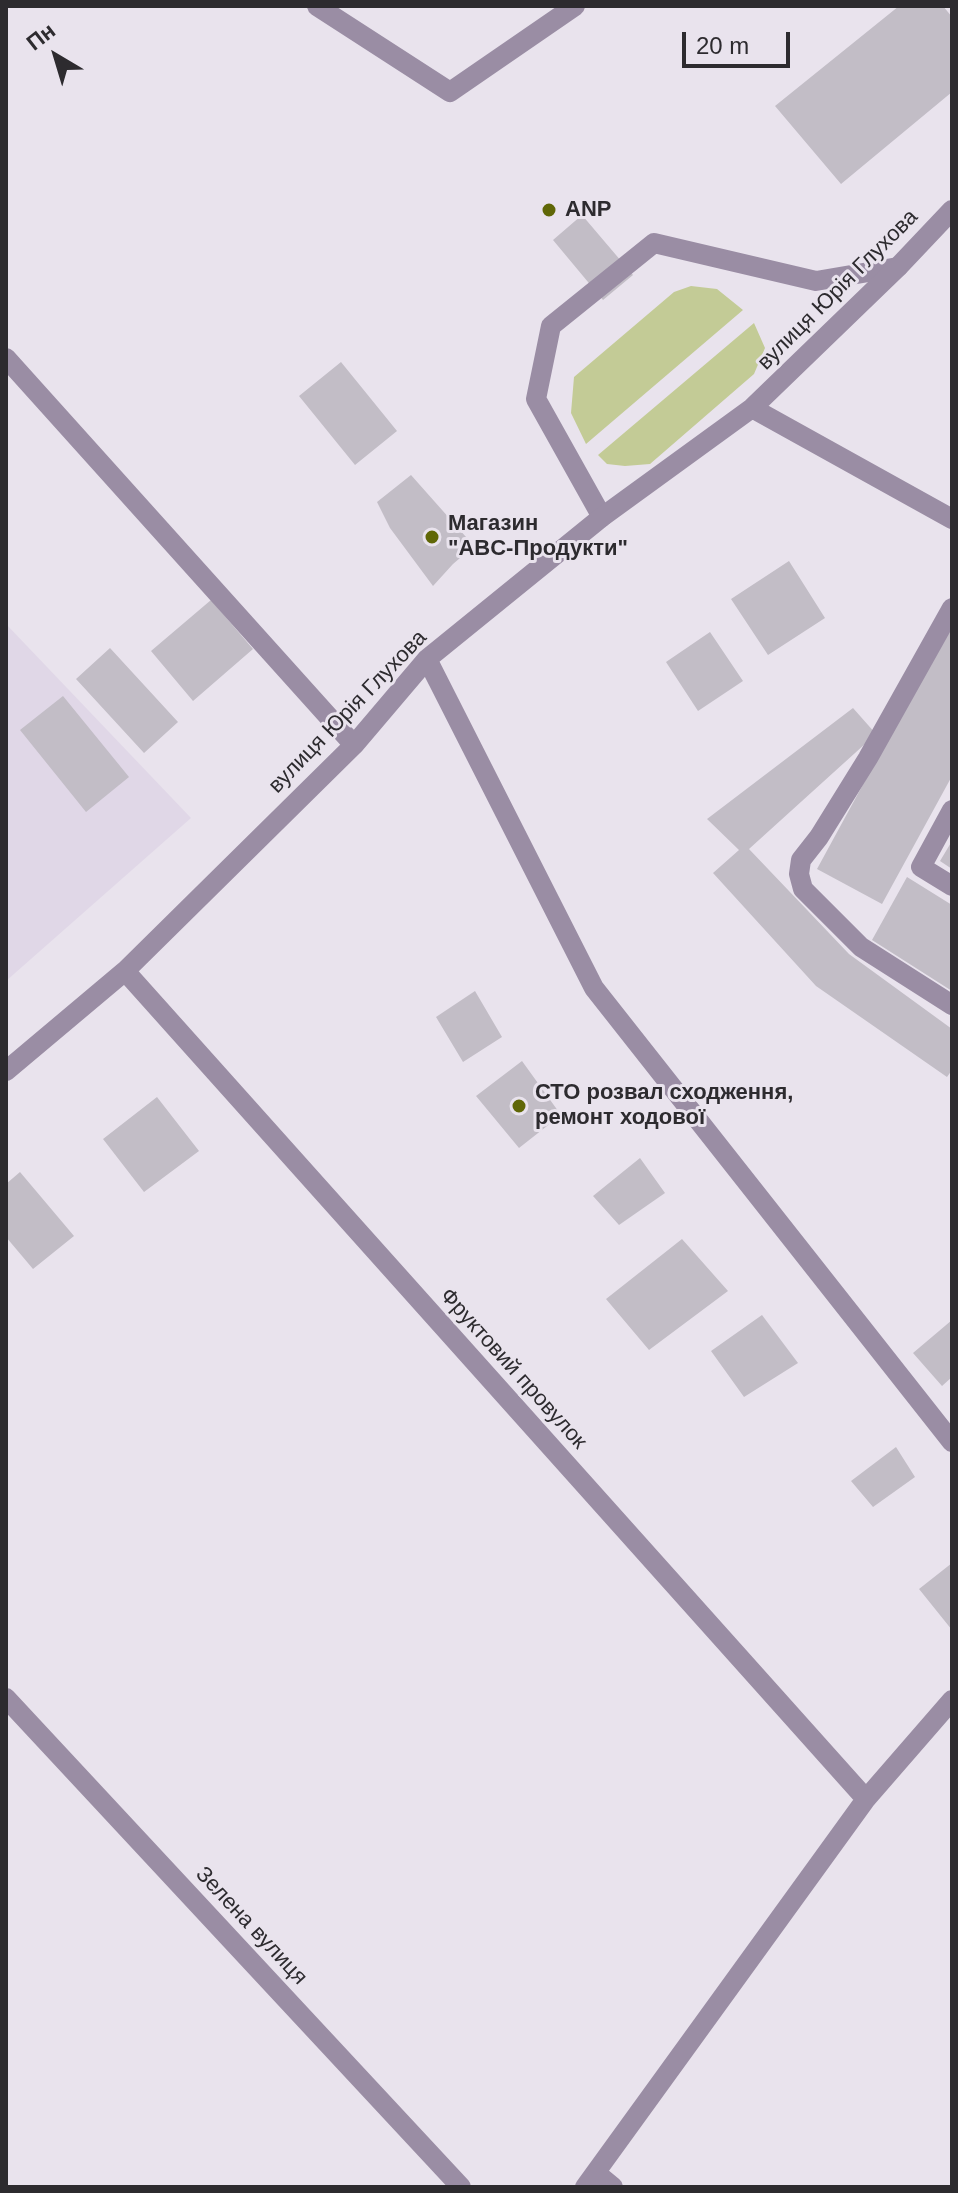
<!DOCTYPE html>
<html>
<head>
<meta charset="utf-8">
<style>
	body { margin:0 }
	#map { position:relative; width:958px; height:2193px; overflow:hidden; background:#e9e3ed; font-family:Helvetica,sans-serif }
	canvas { display:block }
	.frame { position:absolute; inset:0; border:8px solid #2d2b2f; pointer-events:none }
	.north { position:absolute; left:16px; top:16px; width:80px; height:80px; -webkit-text-stroke:6px #e9e3ed; paint-order:stroke; rotate:322deg; font-size:22px; font-weight:700; line-height:32px; text-align:center; color:#2d2b2f }
	.north::after { content:''; display:block; margin:auto; width:28px; height:36px; background:#2d2b2f; clip-path:polygon(50% 0,100% 100%,50% 72%,0 100%) }
	.scale { position:absolute; left:682px; top:32px; width:108px; height:36px; box-sizing:border-box; border:4px solid #2d2b2f; border-top:0; padding-left:10px; font-size:24px; line-height:28px; white-space:nowrap; color:#2d2b2f; -webkit-text-stroke:6px #e9e3ed; paint-order:stroke }
</style>
</head>
<body>
<div id="map">
<canvas width="958" height="2193"></canvas>
<div class="frame"></div>
<div class="north">Пн</div>
<div class="scale">20 m</div>
</div>
<script>
const ctx = document.querySelector('canvas').getContext('2d');
ctx.lineJoin = 'round';
function paint(path, color) {
  ctx.fillStyle = color;
  ctx.fill(path, 'evenodd');
}
function strokePath(path, color, width, dash) {
  ctx.strokeStyle = color;
  ctx.lineWidth = width;
  ctx.lineCap = dash ? 'butt' : 'round';
  ctx.setLineDash(dash || []);
  ctx.stroke(path);
}
function label(font, color, halo, rows, align = 'center') {
  ctx.font = font + ' Helvetica,sans-serif';
  ctx.lineWidth = 6;
  ctx.setLineDash([]);
  ctx.textBaseline = 'middle';
  ctx.strokeStyle = halo;
  ctx.fillStyle = color;
  for (const [text, x, y, turn = 0] of rows) {
    ctx.save();
    ctx.translate(x, y);
    ctx.rotate((+turn || 0) * Math.PI / 180);
    ctx.textAlign = isNaN(turn) ? turn : align;
    if (halo) ctx.strokeText(text, 0, 0);
    ctx.fillText(text, 0, 0);
    ctx.restore();
  }
}
paint(new Path2D(`
	M6,624L191,818L6,981Z`), '#e0d7e7');
paint(new Path2D(`
	M691,286L717,289L743,310L586,444L571,413L574,377L674,292Z
	M754,323L765,348L754,374L650,464L625,466L607,464L598,455Z`), '#c3cb96');
paint(new Path2D(`
	M899,6H943L952,17V92L841,184L775,106Z
	M582,215L633,275L603,300L553,240Z
	M341,362L397,431L355,465L299,396Z
	M411,475L474,546L453,564L433,586L390,528L377,502Z
	M789,561L825,618L768,655L731,599Z
	M211,600L253,649L193,701L151,651Z
	M952,621V776L882,904L817,869Z
	M710,632L743,681L698,711L666,662Z
	M110,648L178,722L144,753L76,679Z
	M63,696L129,777L86,812L20,730Z
	M853,708L876,734L749,849L849,954L952,1029V1070L947,1077L816,986L713,873L739,850L707,819Z
	M952,841V869L940,861Z
	M907,877L952,905V991L872,940Z
	M475,991L502,1037L463,1062L436,1017Z
	M522,1061L561,1115L519,1148L476,1096Z
	M157,1097L199,1151L144,1192L103,1139Z
	M640,1158L665,1193L619,1225L593,1196Z
	M20,1172L74,1236L33,1269L6,1237V1184Z
	M682,1239L728,1291L649,1350L606,1299Z
	M762,1315L798,1363L744,1397L711,1351Z
	M952,1320V1377L942,1386L913,1353Z
	M896,1447L915,1477L873,1507L851,1481Z
	M952,1563V1630L919,1589Z`), '#c2bdc6');
strokePath(new Path2D(`
	M602,517L536,399L551,326L654,243L816,281L898,267
	M952,608L868,758L819,837L801,860L799,874L803,889L861,947L952,1005
	M952,810L921,867L952,886`), '#9a8da4', 20);
strokePath(new Path2D(`
	M317,6L450,92L575,6
	M6,358L354,745
	M752,408L952,519
	M427,659L594,988L952,1442
	M125,971L866,1799
	M6,1071L125,971L354,745L427,659L602,517L752,408L898,267L952,210
	M6,1698L461,2187
	M596,2173L613,2187
	M585,2187L866,1799L952,1700`), '#9a8da4', 20);
for (const [x, y, r, color] of [
	[549,210,8,"#606707"],
	[432,537,8,"#606707"],
	[519,1106,8,"#606707"]
]) {
  const dot = new Path2D();
  dot.arc(x, y, r, 0, 2 * Math.PI);
  ctx.fillStyle = color;
  ctx.fill(dot);
  strokePath(dot, '#e9e3ed', 3);
}
label('bold 22px', '#2d2b2f', '#e9e3ed', [
	["ANP",565,210],
	["Магазин",448,524],
	["\"ABC-Продукти\"",448,549],
	["СТО розвал сходження,",535,1093],
	["ремонт ходової",535,1118]
], 'left');
label('22px', '#2d2b2f', '#e9e3ed', [
	["вулиця Юрія Глухова",838,290,-45],
	["вулиця Юрія Глухова",348,712,-46],
	["Фруктовий провулок",513,1369,48],
	["Зелена вулиця",251,1926,47]
]);
</script>
</body>
</html>
